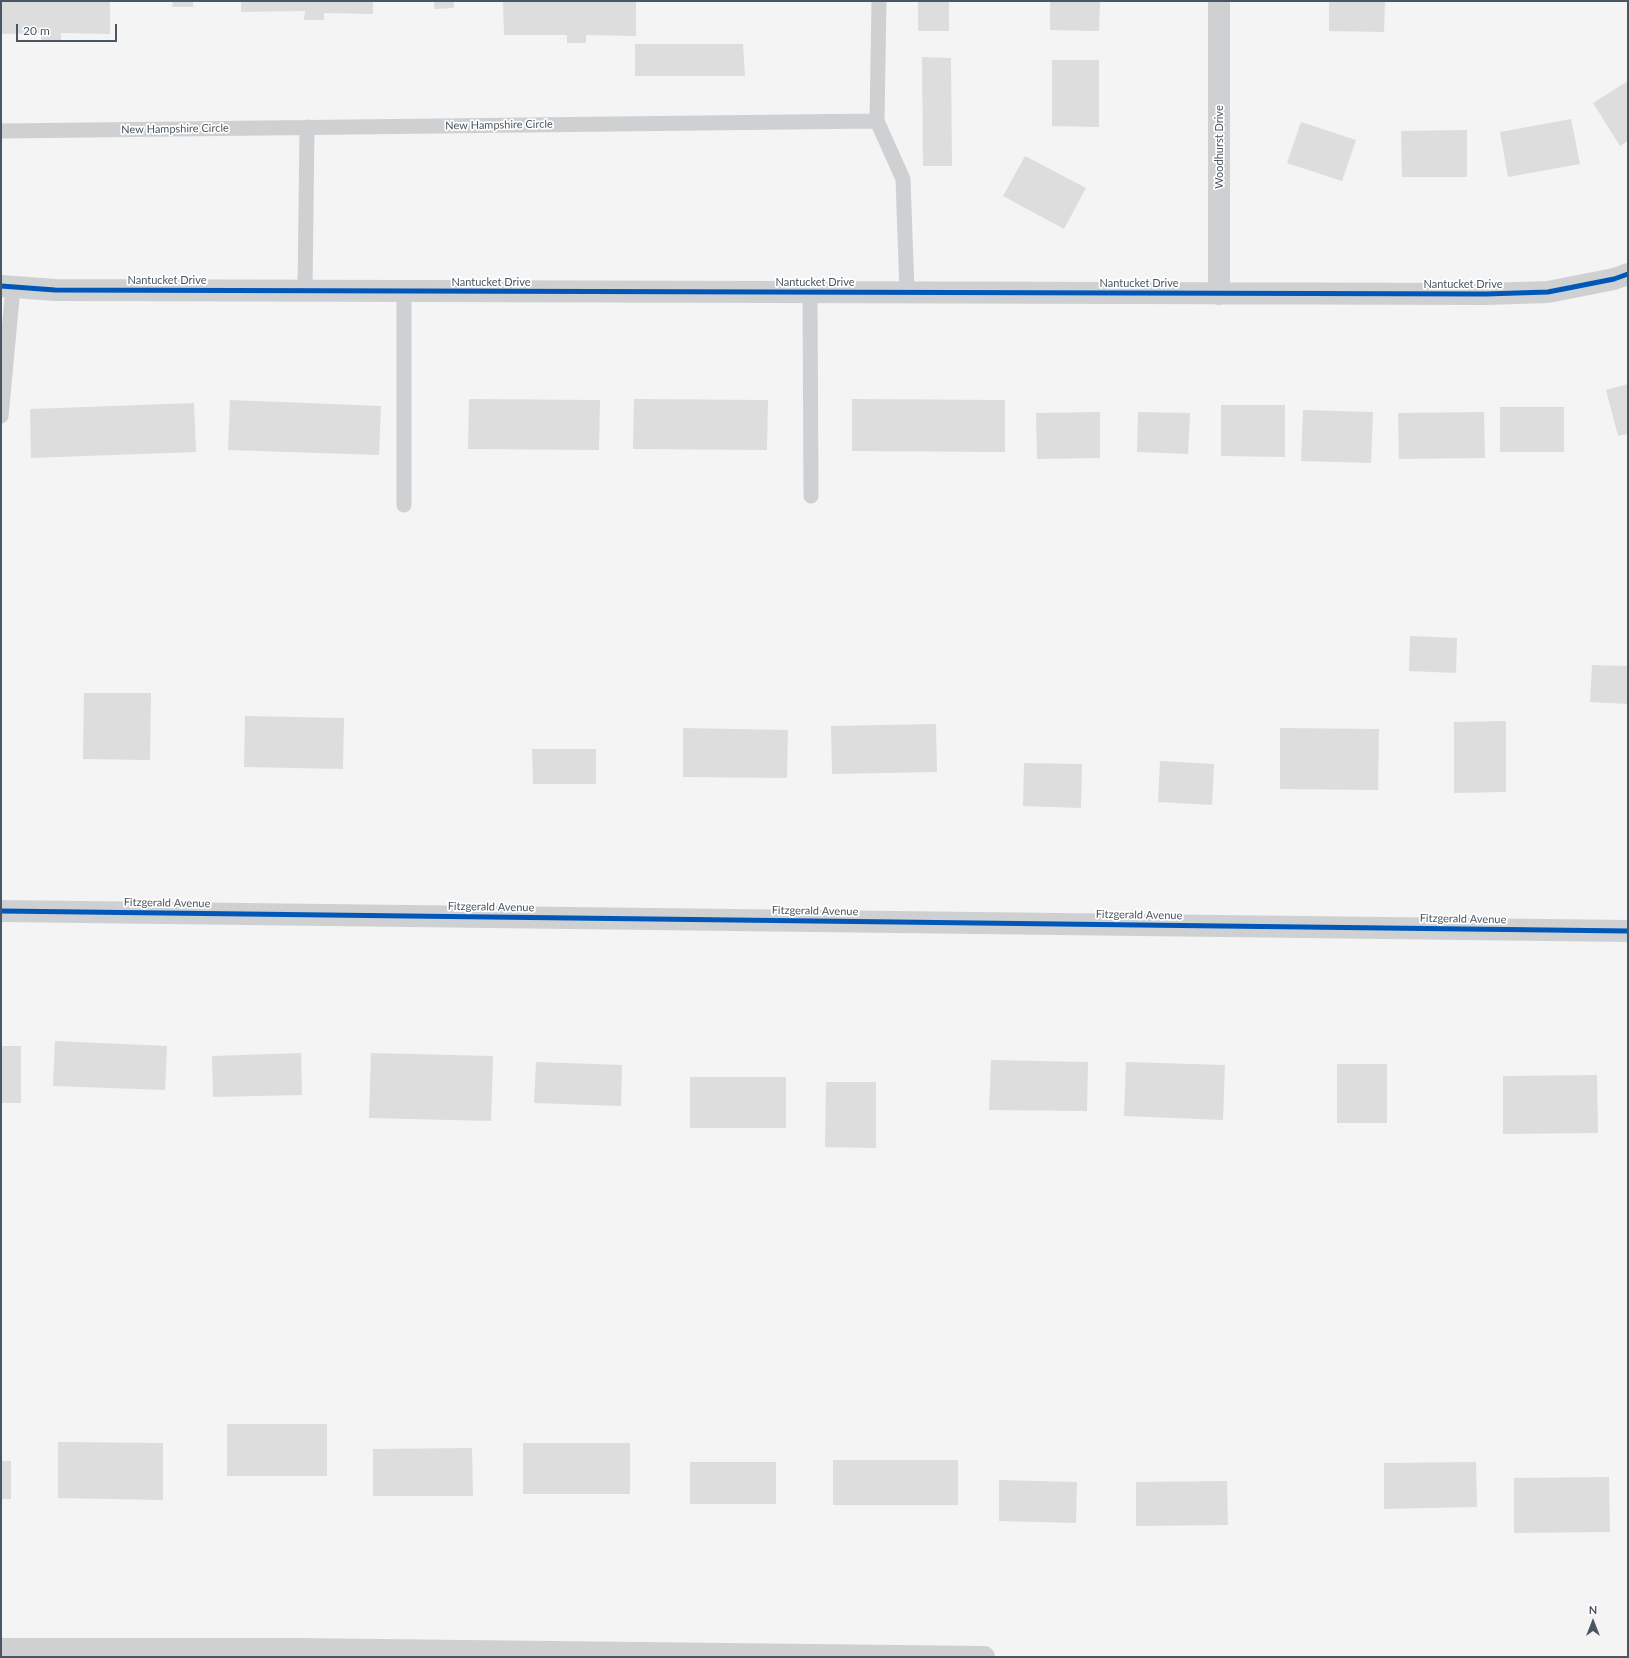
<!DOCTYPE html>
<html>
<head>
<meta charset="utf-8">
<style>
	body { margin:0 }
	#map { position:relative; width:1629px; height:1658px; overflow:hidden; background:#f4f4f4; font-family:Lato,sans-serif }
	canvas { display:block }
	.frame { position:absolute; inset:0; border:2px solid #4a5661; pointer-events:none }
	.north { position:absolute; left:1573px; top:1602px; width:40px; height:40px; -webkit-text-stroke:3px #fff; paint-order:stroke; rotate:0deg; font-size:11px; font-weight:700; line-height:16px; text-align:center; color:#4a5661 }
	.north::after { content:''; display:block; margin:auto; width:14px; height:18px; background:#4a5661; clip-path:polygon(50% 0,100% 100%,50% 72%,0 100%) }
	.scale { position:absolute; left:16px; top:24px; width:101px; height:18px; box-sizing:border-box; border:2px solid #4a5661; border-top:0; padding-left:5px; font-size:12px; line-height:14px; white-space:nowrap; color:#4a5661; -webkit-text-stroke:3px #fff; paint-order:stroke }
</style>
</head>
<body>
<div id="map">
<canvas width="1629" height="1658"></canvas>
<div class="frame"></div>
<div class="north">N</div>
<div class="scale">20 m</div>
</div>
<script>
const ctx = document.querySelector('canvas').getContext('2d');
ctx.lineJoin = 'round';
function paint(path, color) {
  ctx.fillStyle = color;
  ctx.fill(path, 'evenodd');
}
function strokePath(path, color, width, dash) {
  ctx.strokeStyle = color;
  ctx.lineWidth = width;
  ctx.lineCap = dash ? 'butt' : 'round';
  ctx.setLineDash(dash || []);
  ctx.stroke(path);
}
function label(font, color, halo, rows, align = 'center') {
  ctx.font = font + ' Lato,sans-serif';
  ctx.lineWidth = 3.5;
  ctx.setLineDash([]);
  ctx.textBaseline = 'middle';
  ctx.strokeStyle = halo;
  ctx.fillStyle = color;
  for (const [text, x, y, turn = 0] of rows) {
    ctx.save();
    ctx.translate(x, y);
    ctx.rotate((+turn || 0) * Math.PI / 180);
    ctx.textAlign = isNaN(turn) ? turn : align;
    if (halo) ctx.strokeText(text, 0, 0);
    ctx.fillText(text, 0, 0);
    ctx.restore();
  }
}
paint(new Path2D(`
	M1,1H110V34L61,33V40H41V33L1,34Z
	M173,1H193V7H172Z
	M241,1H373V14L324,13V20H304L305,11L241,12Z
	M434,1H454V8L434,9Z
	M503,1H636V36L586,35V43H567V35H504Z
	M918,1H949V31H918Z
	M1050,1H1100L1099,31L1050,30Z
	M1329,1H1385L1384,32L1329,31Z
	M635,44H743L745,76H635Z
	M922,57L951,58L952,166H923Z
	M1052,60H1099V127L1052,126Z
	M1628,81V141L1620,146L1593,103Z
	M1571,119L1580,164L1508,177L1500,132Z
	M1301,122L1356,140L1342,181L1287,163Z
	M1467,130V177H1402L1401,131Z
	M1025,156L1086,188L1064,229L1003,196Z
	M1628,384V434L1618,436L1606,390Z
	M469,399L600,400L599,450L468,449Z
	M634,399L768,400L767,450L633,449Z
	M852,399L1005,400V452L852,451Z
	M230,400L381,406L379,455L228,450Z
	M194,403L196,452L31,458L30,409Z
	M1221,405H1285V457L1221,456Z
	M1500,407H1564V452H1500Z
	M1303,410L1373,412L1371,463L1301,461Z
	M1100,412V458L1037,459L1036,413Z
	M1138,412L1190,413L1188,454L1137,452Z
	M1484,412L1485,458L1399,459L1398,413Z
	M1410,636L1457,638L1456,673L1409,671Z
	M1592,665L1628,666V704L1590,702Z
	M84,693H151L150,760L83,759Z
	M245,716L344,718L343,769L244,767Z
	M1506,721V792L1454,793V722Z
	M936,724L937,772L832,774L831,726Z
	M683,728L788,730L787,778L683,777Z
	M1280,728L1379,729L1378,790L1280,789Z
	M532,749H596V784H533Z
	M1160,761L1214,764L1212,805L1158,802Z
	M1024,763L1082,764L1081,808L1023,806Z
	M55,1041L167,1046L165,1090L53,1086Z
	M1,1046H21V1103H1Z
	M301,1053L302,1095L213,1097L212,1056Z
	M371,1053L493,1056L491,1121L369,1118Z
	M991,1060L1088,1062L1087,1111L989,1110Z
	M536,1062L622,1065L621,1106L534,1103Z
	M1126,1062L1225,1065L1223,1120L1124,1116Z
	M1337,1064H1387V1123H1337Z
	M1597,1075L1598,1133L1503,1134V1076Z
	M690,1077H786V1128H690Z
	M826,1082H876V1148L825,1147Z
	M227,1424H327V1476H227Z
	M58,1442L163,1443V1500L58,1498Z
	M523,1443H630V1494H523Z
	M472,1448L473,1496H373V1449Z
	M833,1460H958V1505H833Z
	M1,1461H11V1499H1Z
	M690,1462H776V1504H690Z
	M1476,1462L1477,1507L1384,1509V1463Z
	M1609,1477L1610,1532L1514,1533V1478Z
	M999,1480L1077,1482L1076,1523L999,1521Z
	M1227,1481L1228,1525L1136,1526V1482Z`), '#ddddde');
strokePath(new Path2D(`
	M877,121L903,179L907,292
	M1,131L877,121L879,1
	M305,291L307,127
	M810,292L811,496
	M1,416L13,288
	M404,505V291`), '#ced0d2', 15);
strokePath(new Path2D(`
	M1219,1V294
	M1,286L55,290L1486,294L1548,292L1614,279L1628,274
	M1,911L1628,931
	M1,1649H294L984,1657`), '#ced0d2', 22);
strokePath(new Path2D(`
	M1,286L55,290L1486,294L1548,292L1614,279L1628,274
	M1,911L1628,931`), '#0057b8', 5);
label('11px', '#4a5661', '#fff', [
	["New Hampshire Circle",499,125,-1],
	["New Hampshire Circle",175,129,-1],
	["Woodhurst Drive",1219,147,-90],
	["Nantucket Drive",167,280],
	["Nantucket Drive",491,282],
	["Nantucket Drive",815,282],
	["Nantucket Drive",1139,283],
	["Nantucket Drive",1463,284],
	["Fitzgerald Avenue",167,903,1],
	["Fitzgerald Avenue",491,907,1],
	["Fitzgerald Avenue",815,911,1],
	["Fitzgerald Avenue",1139,915,1],
	["Fitzgerald Avenue",1463,919,1]
]);
</script>
</body>
</html>
